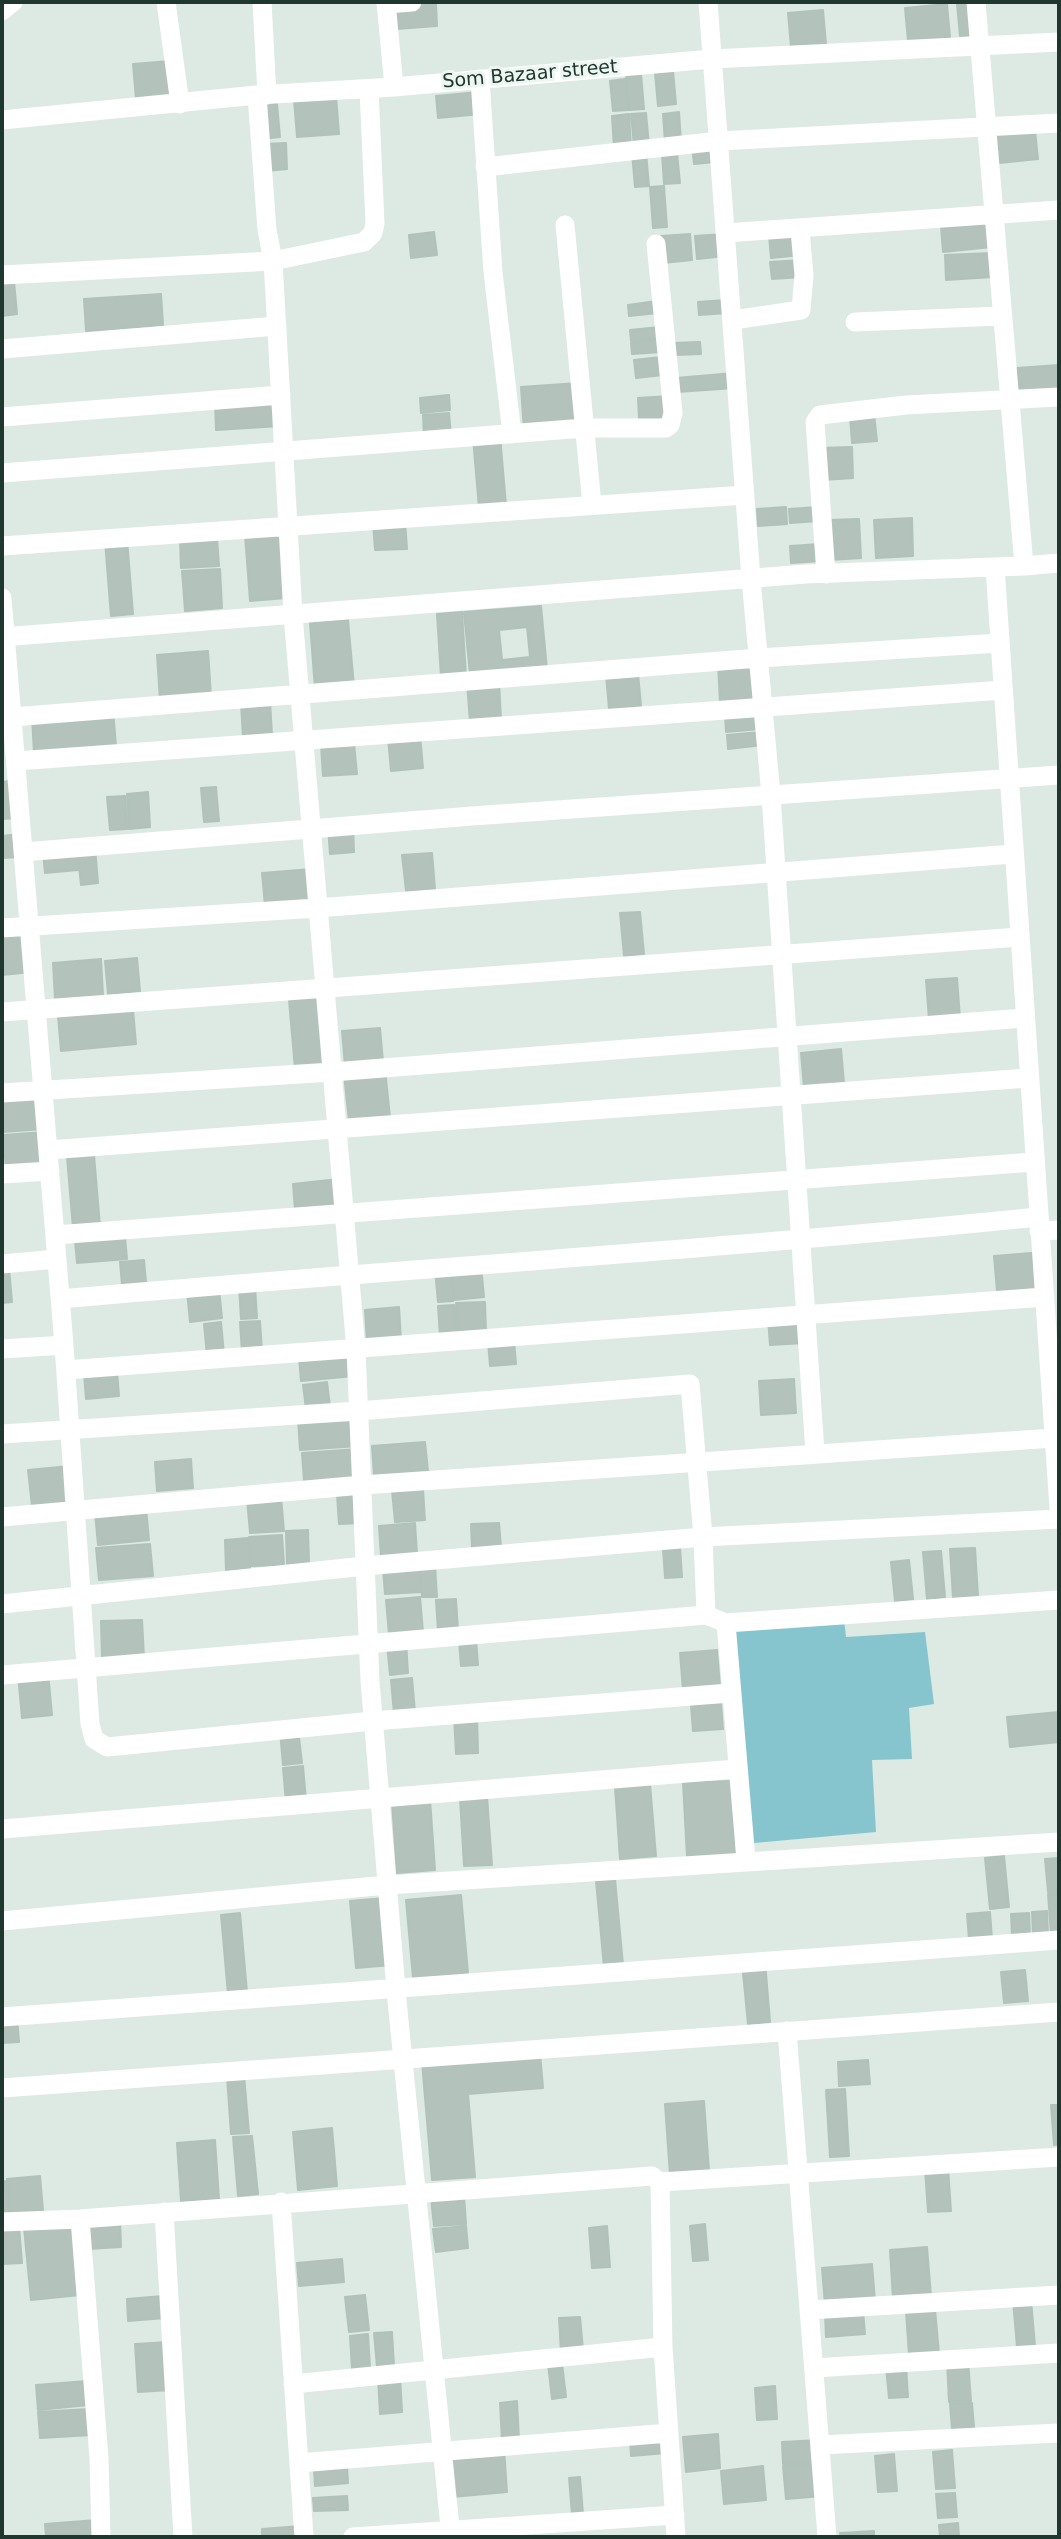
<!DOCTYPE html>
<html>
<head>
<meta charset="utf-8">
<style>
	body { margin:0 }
	#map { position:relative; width:1061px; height:2539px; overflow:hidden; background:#dde9e3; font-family:"DejaVu Sans",sans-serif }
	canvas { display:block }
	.frame { position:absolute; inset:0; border:4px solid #203730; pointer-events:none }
</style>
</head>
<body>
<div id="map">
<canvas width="1061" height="2539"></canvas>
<div class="frame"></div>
</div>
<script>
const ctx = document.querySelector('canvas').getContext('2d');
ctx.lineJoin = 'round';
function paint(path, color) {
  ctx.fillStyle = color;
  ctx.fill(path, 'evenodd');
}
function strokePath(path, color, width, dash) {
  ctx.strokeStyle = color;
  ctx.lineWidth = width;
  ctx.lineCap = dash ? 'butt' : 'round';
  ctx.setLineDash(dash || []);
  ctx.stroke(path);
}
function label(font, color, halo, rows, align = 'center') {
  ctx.font = font + ' "DejaVu Sans",sans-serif';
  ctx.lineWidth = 6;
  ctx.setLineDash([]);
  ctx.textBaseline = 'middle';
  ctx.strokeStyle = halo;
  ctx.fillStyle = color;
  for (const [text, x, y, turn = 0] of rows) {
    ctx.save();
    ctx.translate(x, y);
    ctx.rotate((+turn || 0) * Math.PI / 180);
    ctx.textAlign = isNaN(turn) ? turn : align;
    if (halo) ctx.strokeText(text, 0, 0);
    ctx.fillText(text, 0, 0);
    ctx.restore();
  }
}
paint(new Path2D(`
	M844,1619L846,1637L925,1632L934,1704L909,1708L912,1759L872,1760L876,1832L743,1844L726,1628Z`), '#86c5cd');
const building = new Path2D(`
	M975,2L978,34L960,36L957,4Z
	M436,3L437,26L396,29L394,6Z
	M947,4L950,37L908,41L905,8Z
	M823,10L826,44L791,47L788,13Z
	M170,61L173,96L136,99L133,64Z
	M673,71L676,104L658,106L655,73Z
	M641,74L644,109L629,110L626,76Z
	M625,79L628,110L613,111L610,81Z
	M479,92L481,114L438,118L436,96Z
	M336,96L339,134L297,137L294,100Z
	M277,104L280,137L261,139L258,105Z
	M679,112L681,142L665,143L663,114Z
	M646,113L649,145L634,146L631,114Z
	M629,114L631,147L614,148L612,116Z
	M1035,130L1038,159L999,163L996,134Z
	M286,143L287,169L266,171L264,144Z
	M714,144L715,162L694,164L692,147Z
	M646,152L649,186L635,187L632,153Z
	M677,153L680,183L664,184L662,154Z
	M664,186L667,227L653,228L650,187Z
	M990,222L992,247L943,252L941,226Z
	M434,232L437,255L411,258L409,235Z
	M690,234L692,260L663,263L661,236Z
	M723,234L725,256L697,259L695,236Z
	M799,234L801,255L771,258L769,236Z
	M992,253L993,277L946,280L945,255Z
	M801,260L802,277L772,279L770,262Z
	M14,281L17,314L2,316V282Z
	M161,294L163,325L86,331L84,299Z
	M726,300L727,313L699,315L698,302Z
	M657,301L658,313L629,316L628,305Z
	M660,327L661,338L631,341L630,330Z
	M661,340L662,352L632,354L631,343Z
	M700,342L701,354L674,355L673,343Z
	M661,357L663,375L636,378L634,360Z
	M1059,365V391L1019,394L1017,368Z
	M734,373L735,388L677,392L676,378Z
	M578,383L581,427L524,431L521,387Z
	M449,395L450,410L421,413L420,398Z
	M670,396L671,417L639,419L638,398Z
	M278,399L280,426L216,430L215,404Z
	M449,413L451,435L424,437L423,415Z
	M874,413L877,441L852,443L850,415Z
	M500,436L506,505L479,508L473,438Z
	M852,447L853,478L823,480L821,448Z
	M786,507L787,524L758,526L757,509Z
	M818,507L819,521L790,523L789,509Z
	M912,518L913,556L876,558L874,520Z
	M859,519L861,558L830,560L828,520Z
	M405,521L407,549L375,550L373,523Z
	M281,532L286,598L250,601L245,535Z
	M217,537L219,566L181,568L180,540Z
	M127,539L133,614L111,616L105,541Z
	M820,544L821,561L791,563L790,546Z
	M220,569L222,608L185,611L182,571Z
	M541,606L547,669L470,675L464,612ZM527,627L530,657L502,660L499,630Z
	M462,612L466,676L441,677L437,614Z
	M348,620L354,686L315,689L310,623Z
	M208,651L211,696L160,700L157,655Z
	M754,661L757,700L720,703L718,663Z
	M638,673L641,706L609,709L606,675Z
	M499,681L501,720L470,722L467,683Z
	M270,701L272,735L243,737L241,704Z
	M113,710L116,746L34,753L32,717Z
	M759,713L760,729L726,732L725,715Z
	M761,732L763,745L728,749L727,735Z
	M420,735L423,768L391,771L388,738Z
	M354,743L357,774L323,776L321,745Z
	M15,780L19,818L2,819V782Z
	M216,787L219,821L204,822L201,788Z
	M148,792L150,827L129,829L127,794Z
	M125,796L127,829L110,830L107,797Z
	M353,826L354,852L330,854L328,828Z
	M19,834L21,857L2,858V836Z
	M95,847L98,883L81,885L77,849Z
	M76,849L78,870L45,873L43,852Z
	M432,853L435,889L406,891L402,855Z
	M312,869L315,902L265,906L262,873Z
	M640,912L644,954L624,956L620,913Z
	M29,936L32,972L2,975V938Z
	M137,958L140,991L108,994L105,961Z
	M101,959L103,996L55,999L53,963Z
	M957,978L960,1018L929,1020L926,980Z
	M324,997L329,1066L295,1069L289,1000Z
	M133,1009L136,1044L61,1051L58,1016Z
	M380,1028L383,1062L345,1066L342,1031Z
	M841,1049L844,1083L804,1087L801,1053Z
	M385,1069L390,1117L349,1121L344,1074Z
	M42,1093L44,1129L2,1132V1096Z
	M45,1132L48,1166L6,1169L3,1135Z
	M94,1155L100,1226L73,1228L67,1157Z
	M339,1179L342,1206L295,1210L293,1184Z
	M125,1237L127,1259L77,1263L75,1241Z
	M1032,1253L1035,1288L997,1291L994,1256Z
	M144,1260L146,1282L122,1285L120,1262Z
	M481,1266L484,1297L454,1300L451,1269Z
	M2,1268H9L12,1302L2,1303Z
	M451,1269L453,1301L438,1302L435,1270Z
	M255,1286L257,1318L241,1319L239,1287Z
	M219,1289L222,1318L190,1322L187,1292Z
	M485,1302L486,1333L458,1335L456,1303Z
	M454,1305L457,1336L440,1337L438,1306Z
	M399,1307L401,1340L367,1342L365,1310Z
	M803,1316L805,1343L770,1345L768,1319Z
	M260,1321L262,1352L242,1353L240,1322Z
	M221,1322L224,1354L207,1356L204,1324Z
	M514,1340L516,1364L490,1366L488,1342Z
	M352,1353L354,1376L301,1381L299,1358Z
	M117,1371L119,1396L86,1399L84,1374Z
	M794,1379L796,1413L761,1415L759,1381Z
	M327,1382L330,1406L306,1409L303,1385Z
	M356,1415L359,1446L300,1450L298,1419Z
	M425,1442L428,1471L374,1475L372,1446Z
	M358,1449L360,1477L304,1481L302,1453Z
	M191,1459L193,1488L157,1491L155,1462Z
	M70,1466L73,1502L32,1506L28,1470Z
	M423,1489L425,1520L395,1522L392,1491Z
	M360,1492L362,1523L339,1524L337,1494Z
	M281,1497L284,1531L250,1533L247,1499Z
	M146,1508L149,1540L98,1545L95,1513Z
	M415,1523L417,1554L381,1557L379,1526Z
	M499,1523L501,1547L472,1548L471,1524Z
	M308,1530L309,1563L287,1564L286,1531Z
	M282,1535L284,1565L251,1566L249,1537Z
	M248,1538L250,1568L226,1570L225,1540Z
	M150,1544L153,1576L99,1580L96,1548Z
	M680,1547L682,1577L665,1578L663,1549Z
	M975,1548L978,1596L953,1598L950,1549Z
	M941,1551L945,1597L927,1599L923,1552Z
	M909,1560L913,1599L895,1601L891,1562Z
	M435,1565L437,1597H422L420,1566Z
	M419,1566L421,1592L385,1594L383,1569Z
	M420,1597L423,1632L389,1635L386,1600Z
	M456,1599L458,1630L438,1632L436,1600Z
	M142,1620L144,1657L102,1658L101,1621Z
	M476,1639L478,1665L461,1666L459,1641Z
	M406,1642L408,1673L390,1675L387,1644Z
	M717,1650L720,1687L683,1690L680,1653Z
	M48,1672L52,1715L22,1718L18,1675Z
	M412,1678L415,1712L394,1714L391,1680Z
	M721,1704L723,1729L693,1731L691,1706Z
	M1059,1712V1742L1010,1747L1007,1717Z
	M477,1716L478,1753L456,1754L454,1717Z
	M298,1729L302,1763L283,1765L280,1731Z
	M303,1766L306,1800L286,1802L283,1768Z
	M731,1781L735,1854L687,1856L683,1783Z
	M650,1784L656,1856L620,1859L615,1787Z
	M487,1796L492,1865L464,1866L460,1798Z
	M430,1799L435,1870L397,1873L392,1802Z
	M1004,1856L1009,1907L990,1909L985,1858Z
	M1059,1858V1891L1048,1892L1045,1859Z
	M615,1879L623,1965L604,1967L596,1881Z
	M1059,1893V1933L1051,1934L1048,1894Z
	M461,1895L468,1973L413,1978L406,1900Z
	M385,1898L392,1965L356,1968L350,1901Z
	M1047,1911L1048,1934L1033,1935L1032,1912Z
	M990,1912L992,1939L969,1940L967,1914Z
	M240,1913L247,1992L228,1994L221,1915Z
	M1029,1913L1030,1936L1012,1937L1011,1914Z
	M765,1961L770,2022L748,2024L742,1963Z
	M1025,1970L1028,2001L1004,2003L1001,1972Z
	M17,2017L19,2042L2,2043V2018Z
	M540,2053L543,2088L468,2094L475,2177L432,2180L422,2062Z
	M868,2060L870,2084L839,2086L838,2062Z
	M244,2075L249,2133L231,2134L227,2077Z
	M845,2089L849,2156L830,2157L826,2090Z
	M704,2101L709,2171L670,2175L665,2104Z
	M1051,2105H1059V2144L1054,2145Z
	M332,2128L337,2186L298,2190L293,2132Z
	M252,2136L258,2194L238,2196L233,2137Z
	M215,2140L219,2199L181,2201L177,2143Z
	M948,2168L951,2211L928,2212L925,2169Z
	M40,2176L43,2210L10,2213L7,2179Z
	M6,2181L9,2213L2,2214V2182Z
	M464,2196L466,2224L434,2226L431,2198Z
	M120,2220L121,2247L88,2249L86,2223Z
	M73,2223L80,2295L31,2300L24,2228Z
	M705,2224L708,2260L693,2261L690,2226Z
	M19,2226L22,2263L2,2264V2227Z
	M466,2226L468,2248L436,2252L433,2229Z
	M607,2226L610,2267L592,2268L589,2228Z
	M927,2247L931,2296L893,2299L890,2250Z
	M342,2259L344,2282L299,2286L297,2263Z
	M872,2264L875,2301L825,2305L822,2268Z
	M365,2295L369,2330L349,2332L345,2297Z
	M163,2296L165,2318L128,2321L127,2299Z
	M1031,2300L1035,2346L1017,2347L1013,2301Z
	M935,2309L939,2353L909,2355L906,2311Z
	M863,2311L865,2334L826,2337L825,2314Z
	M580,2317L583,2350L561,2352L559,2318Z
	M392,2332L394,2366L377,2367L374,2333Z
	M368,2334L370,2368L352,2369L350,2336Z
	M169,2342L171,2390L138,2392L135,2344Z
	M968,2360L971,2401L949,2402L947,2361Z
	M562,2363L566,2397L552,2399L548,2364Z
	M906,2366L908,2397L889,2398L886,2368Z
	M400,2376L402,2412L380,2414L378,2378Z
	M87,2381L89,2405L38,2410L36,2385Z
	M775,2386L777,2419L757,2420L755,2388Z
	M517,2401L519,2439L502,2441L500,2403Z
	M972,2403L974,2427L952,2429L950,2404Z
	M90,2409L92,2435L40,2438L38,2412Z
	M718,2434L720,2468L686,2472L683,2437Z
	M664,2436L666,2453L631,2456L630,2439Z
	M819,2440L820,2462L783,2464L782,2442Z
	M504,2448L507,2492L452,2497L448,2453Z
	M952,2450L955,2488L936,2489L933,2452Z
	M894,2454L897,2491L878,2492L875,2456Z
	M821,2463L823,2496L786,2499L783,2466Z
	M347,2466L348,2483L315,2486L314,2469Z
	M763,2466L766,2500L724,2504L721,2471Z
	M580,2477L583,2514H572L569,2478Z
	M955,2493L957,2517L938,2518L936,2494Z
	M347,2496L348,2510L314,2511L313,2498Z
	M97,2520L98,2535L46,2537L45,2524Z
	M958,2523L959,2537H940L939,2525Z
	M301,2526V2537H262V2529Z
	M874,2531V2537H841L840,2533Z`);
paint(building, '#b3c3bc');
strokePath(building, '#b0c2ba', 2);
strokePath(new Path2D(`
	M166,2L180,104
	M262,2L267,95
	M386,2L394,87
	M708,2L751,579L771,795L815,1453
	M976,2L1024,566L995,567L1059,1508
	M386,4L412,2
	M2,11L13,2
	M480,79L493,272L512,434
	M257,95L267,230L273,261L293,615L356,1350L370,1681L397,2001L451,2537
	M2,120L257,95L394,87L712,59L1059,42
	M485,167L719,141L1059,123
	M565,225L592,505
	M725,233L1059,210
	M2,275L273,261L364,242L373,233L375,223L369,89
	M733,320L801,310L804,275L800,230
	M855,322L1001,316
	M2,349L277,326
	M2,417L281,395
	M2,473L585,428H666L670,425L673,413L656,244
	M2,546L745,495
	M1024,566L1059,563
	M826,574L815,422L820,415L906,405L1059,397
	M2,598L64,1345L90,1724L94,1739L107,1747L373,1721L730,1693
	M2,637L806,574L995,567
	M12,717L759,658L1000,643
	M16,761L1003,690
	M23,852L472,816L1059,775
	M2,928L317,908L1013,854
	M2,1012L1019,937
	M2,1093L332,1072L1024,1018
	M48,1150L1028,1078
	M2,1174L50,1171
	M1039,1231L1059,1230
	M55,1235L1034,1162
	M2,1264L57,1259
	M60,1299C386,1270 713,1250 1038,1217
	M2,1349L64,1345
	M66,1370L1044,1297
	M2,1434L359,1411L690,1384L703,1537L706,1615L726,1623L746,1860
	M2,1517L362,1485L1054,1438
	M2,1604L365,1566L703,1537L1059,1519
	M726,1623L1059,1600
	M2,1675L706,1615
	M2,1829L736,1769
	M2,1921L387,1885L1059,1842
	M2,2017L1059,1940
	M787,2031L827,2537
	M2,2088L1059,2012
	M660,2182L1059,2157
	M281,2202L304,2537
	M164,2212L183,2537
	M80,2219L652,2176L660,2182L663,2347L676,2537
	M2,2222L80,2219L99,2458L101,2537
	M809,2310L1059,2295
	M814,2368L1059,2353
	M293,2384L663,2347
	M820,2445L1059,2433
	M299,2463L669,2433
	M353,2537L675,2515`), '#fff', 19);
label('19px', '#203730', '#edf6f1', [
	["Som Bazaar street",530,75,-5]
]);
</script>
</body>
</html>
